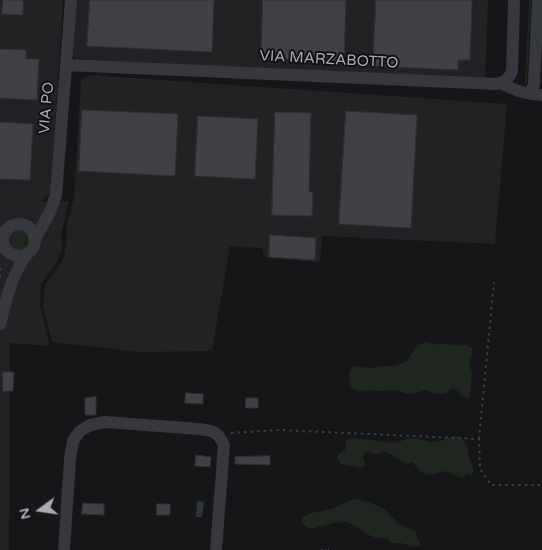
<!DOCTYPE html>
<html>
<head>
<meta charset="utf-8">
<style>
	body { margin:0 }
	#map { position:relative; width:542px; height:550px; overflow:hidden; background:#161618; font-family:"Varela Round",sans-serif }
	canvas { display:block }
	.north { position:absolute; left:15px; top:485px; width:50px; height:50px; -webkit-text-stroke:4px #111113; paint-order:stroke; rotate:256deg; font-size:14px; font-weight:700; line-height:20px; text-align:center; color:#a8adb8 }
	.north::after { content:''; display:block; margin:auto; width:18px; height:22px; background:#a8adb8; clip-path:polygon(50% 0,100% 100%,50% 72%,0 100%) }
</style>
</head>
<body>
<div id="map">
<canvas width="542" height="550"></canvas>
<div class="north">N</div>
</div>
<script>
const ctx = document.querySelector('canvas').getContext('2d');
ctx.lineJoin = 'round';
function paint(path, color) {
  ctx.fillStyle = color;
  ctx.fill(path, 'evenodd');
}
function strokePath(path, color, width, dash) {
  ctx.strokeStyle = color;
  ctx.lineWidth = width;
  ctx.lineCap = dash ? 'butt' : 'round';
  ctx.setLineDash(dash || []);
  ctx.stroke(path);
}
function label(font, color, halo, rows, align = 'center') {
  ctx.font = font + ' "Varela Round",sans-serif';
  ctx.lineWidth = 4;
  ctx.setLineDash([]);
  ctx.textBaseline = 'middle';
  ctx.strokeStyle = halo;
  ctx.fillStyle = color;
  for (const [text, x, y, turn = 0] of rows) {
    ctx.save();
    ctx.translate(x, y);
    ctx.rotate((+turn || 0) * Math.PI / 180);
    ctx.textAlign = isNaN(turn) ? turn : align;
    if (halo) ctx.strokeText(text, 0, 0);
    ctx.fillText(text, 0, 0);
    ctx.restore();
  }
}
paint(new Path2D(`
	M0,0H63L51,192L45,198L39,202L69,201L61,234L62,249L57,262L41,284L40,306L49,344L48,346L10,343L9,550H0Z
	M76,0H488L485,80L80,64L73,56Z
	M89,75L507,104L495,244L322,236L320,261L316,262L264,257L262,248L230,246L212,351L140,352L52,342L43,305L45,285L58,268L64,256L67,238L66,229L74,197L81,80Z`), '#222225');
paint(new Path2D(`
	M529,0H531L527,83H525Z
	M11 240a8 8 0 1 1 16 0a8 8 0 1 1-16 0Z
	M426,342C434,345 438,344 446,344C454,345 460,346 467,345L472,348V356L469,363L472,374L470,397L468,398L463,396L454,388H451L446,394H435L427,390L410,394L404,393L396,390L381,391L370,390L360,391L355,390L350,385L349,373L352,366L371,368L380,366H395L401,364L407,361L417,345Z
	M457,436C469,440 467,452 470,462C471,463 473,468 474,470L472,475L467,474L463,478L455,476L447,471C437,473 427,479 418,469C416,466 414,464 412,462L407,464C399,461 394,453 385,452C382,452 379,454 377,454C369,454 367,447 363,457L365,465L361,468L341,464L337,459L338,454C347,450 346,450 346,440C357,435 380,443 393,443C399,443 405,438 412,438C420,438 427,443 435,442C443,441 449,436 457,436Z
	M356,499L374,504L384,509L399,524L414,530L416,533L420,543L419,546L413,547L401,543H389L390,542C387,536 383,539 377,538C374,537 372,536 369,535C360,532 356,524 346,522C336,521 320,527 310,529C284,514 326,511 334,508C341,505 348,500 356,499Z`), '#1e261f');
paint(new Path2D(`
	M197,501L204,502L202,517H196Z`), '#2c353c');
const building = new Path2D(`
	M3,0H23V15L2,14Z
	M90,0H214L212,52L87,46Z
	M263,0H346L344,62L261,59Z
	M376,0H472L470,60H458V70L373,66Z
	M0,49L26,50V59H39L37,100L0,98Z
	M82,110L178,114L175,176L79,171Z
	M346,111L417,115L411,228L339,224Z
	M275,112L311,113L309,192H313L312,216L272,215Z
	M198,116L258,119L255,179L195,176Z
	M0,122L33,124L30,180L0,179Z
	M270,235L316,238L315,260L269,257Z
	M3,372H14L13,391H3Z
	M186,393L203,394V404L185,403Z
	M96,397V415H85V398Z
	M246,398H258V408H246Z
	M196,455L211,457L210,467L195,466Z
	M270,456V465L235,464V457Z
	M83,503L104,504V515L82,514Z
	M157,504H170V515H157Z`);
paint(building, '#404145');
strokePath(building, '#303034', 1);
strokePath(new Path2D(`
	M0,268V277
	M231,433L279,430L479,439L480,469L491,485H542
	M479,439L494,282
	M321,550H329`), '#3d3f44', 2, [2.5, 4]);
strokePath(new Path2D(`
	M66,65L496,84C505,83 509,79 512,71L514,0
	M501,83C516,91 525,94 542,95
	M531,94L534,83L538,0
	M3 240a16 16 0 1 1 32 0a16 16 0 1 1-32 0Z
	M35,239L50,212L56,195L71,0
	M0,324C6,300 12,274 27,254
	M64,550L70,459L73,441L79,432L90,425L105,422L199,429C214,431 217,431 224,445L216,550`), '#37383d', 12);
label('15px', '#a8adb8', '#111113', [
	["VIA MARZABOTTO",329,60,3],
	["VIA PO",47,108,-85]
]);
</script>
</body>
</html>
